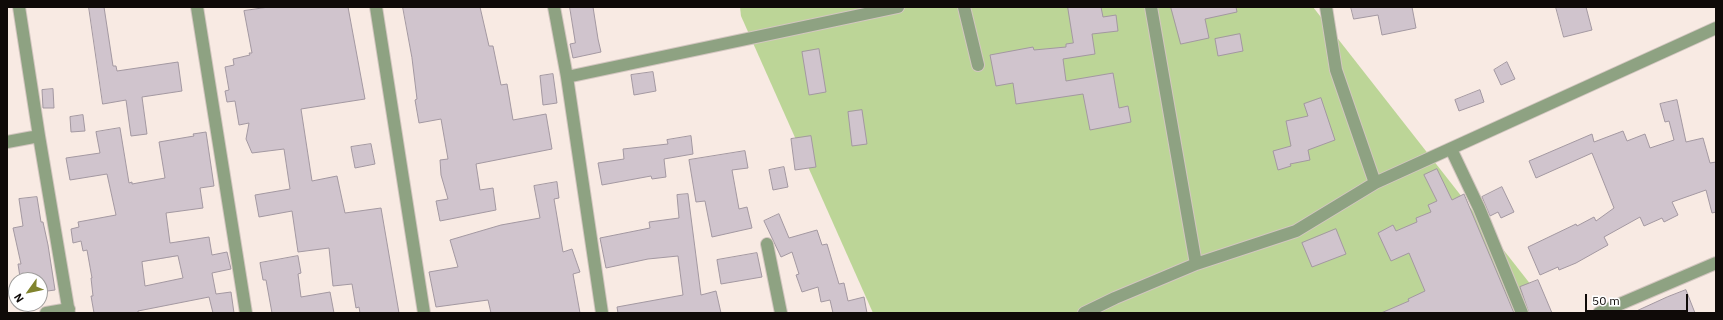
<!DOCTYPE html>
<html>
<head>
<meta charset="utf-8">
<style>
	body { margin:0 }
	#map { position:relative; width:1723px; height:320px; overflow:hidden; background:#f8eae3; font-family:"IBM Plex Sans",sans-serif }
	canvas { display:block }
	.frame { position:absolute; inset:0; border:8px solid #0f0a08; pointer-events:none }
	.north { position:absolute; left:8px; top:272px; width:40px; height:40px; box-sizing:border-box; background:#fff; border:1px solid #9f9d9c; border-radius:50%; rotate:237deg; font-size:11px; font-weight:700; line-height:16px; text-align:center; color:#0f0a08 }
	.north::after { content:''; display:block; margin:auto; width:14px; height:18px; background:#81842e; clip-path:polygon(50% 0,100% 100%,50% 72%,0 100%) }
	.scale { position:absolute; left:1585px; top:294px; width:103px; height:18px; box-sizing:border-box; border:2px solid #0f0a08; border-top:0; padding-left:5px; font-size:12px; line-height:14px; white-space:nowrap; color:#0f0a08; -webkit-text-stroke:3px #fff; paint-order:stroke }
</style>
</head>
<body>
<div id="map">
<canvas width="1723" height="320"></canvas>
<div class="frame"></div>
<div class="north">N</div>
<div class="scale">50 m</div>
</div>
<script>
const ctx = document.querySelector('canvas').getContext('2d');
ctx.lineJoin = 'round';
function paint(path, color) {
  ctx.fillStyle = color;
  ctx.fill(path, 'evenodd');
}
function strokePath(path, color, width, dash) {
  ctx.strokeStyle = color;
  ctx.lineWidth = width;
  ctx.lineCap = dash ? 'butt' : 'round';
  ctx.setLineDash(dash || []);
  ctx.stroke(path);
}
paint(new Path2D(`
	M740,7H1313L1553,313H873L741,16Z`), '#bcd597');
const building = new Path2D(`
	M89,7H104L113,66H116L117,71L178,62L182,91L142,97L147,134L131,136L126,100L103,104Z
	M269,7H348L365,99L301,109L312,181L337,176L345,213L381,208L399,313H360L359,307L356,308L352,284L333,286L329,248L298,252L292,211L259,217L255,195L290,189L284,149L252,153L246,139L249,123L239,125L235,101L227,102L225,91L229,90L225,67L234,65L233,59L250,55L249,53H252L244,11Z
	M403,7H480L489,46H493L501,85L507,84L513,120L546,114L552,149L476,164L480,190L493,188L496,210L440,221L436,201L448,199L441,175L440,160L448,159L441,119L419,123L415,100L417,99L412,58Z
	M570,7H593L598,39L601,52L573,58L570,44L575,43Z
	M1068,7H1101L1103,17L1116,15L1118,31L1092,34L1095,54L1063,59L1066,81L1113,73L1119,108L1128,106L1131,122L1090,130L1083,94L1016,104L1013,83L996,86L990,55L1033,47L1034,50L1066,47V44L1073,43Z
	M1171,7H1236L1237,12L1205,19L1209,38L1181,44Z
	M1351,7H1412L1416,28L1382,35L1378,15L1354,19Z
	M1556,7H1586L1592,30L1564,37Z
	M1240,34L1243,51L1218,56L1215,39Z
	M819,49L826,92L809,95L802,52Z
	M1507,62L1515,79L1501,85L1494,70Z
	M653,72L656,91L634,95L631,75Z
	M553,74L557,103L543,105L540,76Z
	M53,89L54,108H43L42,90Z
	M1480,90L1484,102L1459,111L1455,100Z
	M1321,98L1335,140L1308,150L1310,160L1290,164L1291,166L1278,170L1273,151L1291,146L1286,121L1308,116L1304,104Z
	M1677,100L1686,142L1703,138L1710,163L1716,162V212L1712,213L1706,190L1672,202L1678,215L1664,222L1662,218L1644,226L1640,217L1604,237L1608,245L1576,263L1559,270L1558,267L1540,275L1528,247L1576,224L1577,226L1594,217L1596,221L1614,208L1592,153L1536,178L1529,161L1592,134L1594,142L1623,131L1627,141L1645,134L1650,148L1674,140L1669,121L1665,122L1660,104Z
	M862,110L867,144L852,146L848,112Z
	M83,115L85,131L71,132L70,117Z
	M120,128L129,183L132,182V184L165,178L159,142L194,136L193,134L206,132L214,186L200,188L203,208L166,213L170,243L209,237L212,255L227,252L231,269L212,273L216,294L231,292L234,313H213L209,297L138,311V313H94L91,296H93L91,278H92L87,250L83,251L81,241L73,243L71,229L79,227L78,222L116,215L107,174L70,180L66,158L100,153L96,132ZM178,256L183,278L145,286L142,262Z
	M691,136L693,154L664,159L666,177L652,179L651,176L602,185L598,163L624,159L623,149L668,144L667,140Z
	M811,136L816,167L795,170L791,139Z
	M371,144L375,164L355,168L351,147Z
	M745,151L748,168L732,170L739,209L747,207L752,228L712,237L705,201L696,202L689,160Z
	M784,167L788,187L773,190L769,170Z
	M1437,169L1452,200L1464,194L1514,313H1381L1409,301L1408,299L1425,291L1409,253L1391,261L1378,233L1393,225L1396,231L1417,222L1416,218L1431,212L1428,205L1437,201L1424,175Z
	M557,182L559,198L554,199L563,252L572,249L580,272L573,274L580,313H491L488,300L436,307L429,272L458,267L450,240L501,225L540,218L534,186Z
	M1502,187L1514,212L1501,218L1498,212L1490,216L1482,197Z
	M688,194L701,295L716,291L721,313H618L617,307L683,295L678,256L648,259L606,268L600,238L650,228L649,222L679,218L677,195Z
	M37,197L41,222H43L48,245L55,290L40,292V280H24V276L20,277L18,264H21L13,228L23,226L19,199Z
	M779,214L789,238L817,230L822,245L827,244L839,284L844,283L848,301L864,297L867,313H833L830,300L821,302L818,287L802,292L796,275L799,274L792,252L781,257L764,221Z
	M1336,229L1346,254L1312,267L1302,243Z
	M757,253L762,277L721,284L717,260Z
	M298,256L301,273L298,274L301,297L330,292L334,313H272L266,280H263L260,263Z
	M1538,280L1552,313H1529L1520,287Z
	M1686,290L1695,313H1632L1667,297Z`);
paint(building, '#d0c4cd');
strokePath(building, '#a398a1', 1);
const minor = new Path2D(`
	M19,7L39,136L69,313
	M197,7L246,313
	M376,7L424,313
	M554,7L567,77L602,313
	M964,7L978,65
	M1151,7L1196,264
	M1326,7L1336,70L1375,183
	M567,77L898,7
	M7,142L39,136
	M1451,149L1479,208L1522,313
	M767,244L781,313
	M46,313L69,309
	M1084,313L1115,298L1196,264L1296,231L1375,183L1716,28
	M1599,313L1716,263`);
strokePath(minor, '#d3c6c0', 14);
strokePath(minor, '#8ea282', 12);
</script>
</body>
</html>
